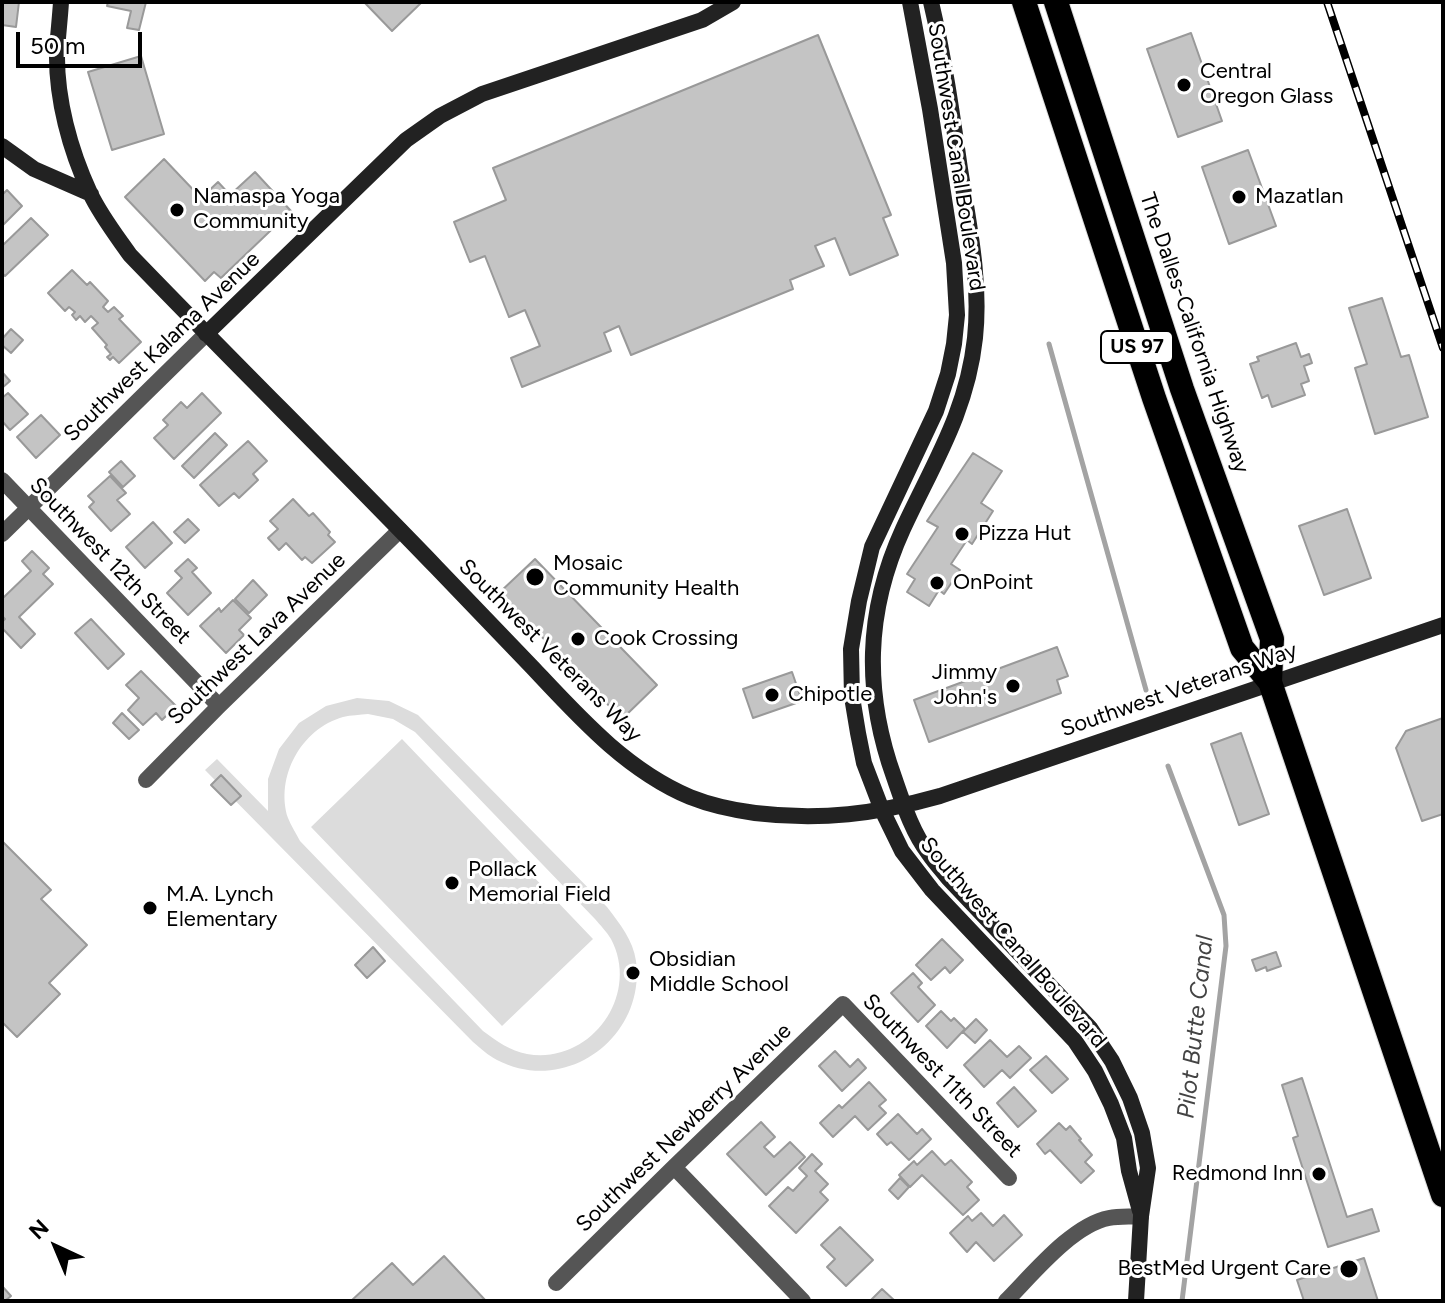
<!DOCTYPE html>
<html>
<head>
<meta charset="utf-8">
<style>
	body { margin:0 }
	#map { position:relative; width:1445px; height:1303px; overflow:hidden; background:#fff; font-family:Figtree,sans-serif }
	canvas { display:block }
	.frame { position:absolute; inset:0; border:4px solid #000; pointer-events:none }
	.north { position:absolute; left:16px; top:1207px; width:80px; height:80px; -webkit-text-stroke:6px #fff; paint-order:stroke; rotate:316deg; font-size:22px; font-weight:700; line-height:32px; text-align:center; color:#000 }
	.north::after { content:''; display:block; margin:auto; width:28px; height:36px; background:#000; clip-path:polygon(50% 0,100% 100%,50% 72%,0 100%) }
	.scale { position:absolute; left:16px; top:32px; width:126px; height:36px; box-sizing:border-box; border:4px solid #000; border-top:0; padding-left:10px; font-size:24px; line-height:28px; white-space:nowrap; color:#000; -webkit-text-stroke:6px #fff; paint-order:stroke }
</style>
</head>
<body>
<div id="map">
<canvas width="1445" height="1303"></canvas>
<div class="frame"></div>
<div class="north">N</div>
<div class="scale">50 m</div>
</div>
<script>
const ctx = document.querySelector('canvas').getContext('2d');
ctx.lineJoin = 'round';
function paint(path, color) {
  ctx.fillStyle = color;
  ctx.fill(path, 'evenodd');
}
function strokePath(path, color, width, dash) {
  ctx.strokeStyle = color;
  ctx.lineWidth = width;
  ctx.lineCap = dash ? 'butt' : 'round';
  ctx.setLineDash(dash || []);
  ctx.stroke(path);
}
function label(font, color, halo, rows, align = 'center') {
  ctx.font = font + ' Figtree,sans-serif';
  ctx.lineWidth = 6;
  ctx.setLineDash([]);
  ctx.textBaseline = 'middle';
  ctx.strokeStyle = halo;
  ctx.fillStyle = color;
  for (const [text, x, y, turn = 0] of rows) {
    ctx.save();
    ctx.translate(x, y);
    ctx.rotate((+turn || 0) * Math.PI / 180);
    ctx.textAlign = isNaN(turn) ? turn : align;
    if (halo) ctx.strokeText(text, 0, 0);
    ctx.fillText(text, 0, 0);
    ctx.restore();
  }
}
paint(new Path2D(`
	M357,698L389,701L418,715L607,907C620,924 633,940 636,961C646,1037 566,1096 497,1060C489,1056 480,1048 473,1042L205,770L217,759L268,811V779L279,749L299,723L326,706ZM368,714L393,719L415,732L595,919C600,925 607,932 611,939C641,996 590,1065 527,1054C510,1051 497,1041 483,1031L300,841C296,833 291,826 288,818C275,777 301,729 343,717C351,715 360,715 368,714Z
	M402,739L593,939L502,1026L311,827Z`), '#dcdcdc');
strokePath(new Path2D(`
	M1049,344L1146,690
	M1168,766L1224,915L1226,946L1182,1301`), '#a3a3a3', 5);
const building = new Path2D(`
	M2,2H19L16,27L2,25Z
	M108,2H146L139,30L127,28L131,11L107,6Z
	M364,2H422L392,31Z
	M1191,33L1222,121L1178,137L1147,49Z
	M818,35L891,215L883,218L898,255L850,275L835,238L815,246L824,266L790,280L793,289L631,355L619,326L604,333L611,351L522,387L511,358L540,346L525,310L509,317L485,256L470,262L454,222L506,200L493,168Z
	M141,56L164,134L112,150L88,72Z
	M1248,150L1276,226L1229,244L1202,167Z
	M164,159L201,198L218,182L230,195L255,172L291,211L221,278L214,272L205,281L125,197Z
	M7,190L22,206L2,226V195Z
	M31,218L48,235L5,276L2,273V246Z
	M72,270L87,285L90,282L108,301L103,307L108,312L114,307L123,316L119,319L141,342L119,363L113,357L110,360L107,357L111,354L105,347L107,345L92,328L98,323L91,316L85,322L80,316L76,320L72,315L75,312L69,307L65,311L48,293Z
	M1382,298L1401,357L1409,355L1428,417L1375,434L1355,368L1367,364L1349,308Z
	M11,329L23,340L11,353L2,345V339Z
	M1296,343L1301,357L1309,354L1312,363L1304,366L1309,381L1301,384L1305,395L1272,407L1268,395L1262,398L1250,364L1259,361L1257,357Z
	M2,372L10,381L2,388Z
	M8,393L28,414L10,430L2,421V398Z
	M202,393L221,413L174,459L154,438L168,425L163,420L181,402L187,408Z
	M41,415L60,435L36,458L17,437Z
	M215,433L227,445L194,478L182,466Z
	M248,441L267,461L253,474L258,480L239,498L234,493L219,506L200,485Z
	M973,453L1002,471L981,503L993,511L972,544L967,540L951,564L960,570L944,594L939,590L929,606L907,592L915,579L907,574L938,527L927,521Z
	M121,461L135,476L123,487L109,472Z
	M110,476L126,493L117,500L130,514L111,531L89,507L94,502L88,496Z
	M293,499L309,516L313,513L330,532L328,535L335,542L312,563L305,557L302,560L286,543L279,550L268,538L278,529L270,521Z
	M1347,509L1371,578L1324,595L1299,526Z
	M188,519L199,530L185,543L174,532Z
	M153,522L172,543L145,568L126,547Z
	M32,551L49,568L43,574L53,584L19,617L35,634L21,648L2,628V622L5,619L2,616V595L4,597L31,571L22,561Z
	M188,559L197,568L192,572L211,593L188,615L167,593L182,578L175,571Z
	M535,559L657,685L622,719L499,593Z
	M253,580L267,595L249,613L235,599Z
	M233,600L251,618L239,630L244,635L226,653L200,626L219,608L221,612Z
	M91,619L124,654L108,669L75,633Z
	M1057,647L1068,676L1057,680L1061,693L929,742L914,700Z
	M141,671L176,706L162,720L156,713L143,725L128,710L139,698L126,685Z
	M792,672L802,701L753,718L743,689Z
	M122,713L139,730L129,739L113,723Z
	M1443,718V814L1422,821L1396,748L1406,731Z
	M1241,733L1269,814L1239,825L1211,744Z
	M221,775L241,796L231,805L211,785Z
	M2,841L51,890L41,899L87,945L49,983L60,994L17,1037L2,1022Z
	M942,939L963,960L950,973L945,967L931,980L916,965Z
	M373,947L385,961L367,978L355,965Z
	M1276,952L1281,966L1267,971L1266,967L1256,971L1252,960Z
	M913,973L922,983L918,987L935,1005L918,1022L891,993Z
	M941,1011L951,1021L954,1018L965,1029L947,1048L926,1026Z
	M976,1019L987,1030L975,1043L963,1032Z
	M990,1040L1007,1057L1019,1046L1031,1058L1010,1078L1002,1070L984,1087L964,1065Z
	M835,1051L850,1067L858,1059L866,1068L842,1091L819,1066Z
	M1046,1056L1068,1079L1052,1093L1030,1070Z
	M1302,1078L1347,1217L1372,1209L1379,1231L1328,1247L1293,1138L1298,1136L1282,1085Z
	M869,1082L886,1100L879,1106L886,1113L868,1130L855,1116L833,1137L820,1123L839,1105L842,1108Z
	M1014,1087L1036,1111L1018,1127L997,1103Z
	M898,1114L917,1134L922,1129L931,1139L909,1160L891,1142L887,1145L877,1134Z
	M761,1122L775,1137L764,1147L774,1157L790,1142L805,1157L766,1195L727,1154Z
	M1059,1123L1066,1130L1070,1126L1081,1139L1079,1140L1092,1155L1085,1162L1094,1171L1081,1183L1050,1150L1045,1154L1037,1144Z
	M932,1151L945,1165L951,1160L972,1182L967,1187L979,1200L963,1215L922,1175L910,1187L899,1175L914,1161L917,1165Z
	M812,1154L822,1164L815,1171L828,1184L820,1192L828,1200L796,1233L769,1206L788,1187L793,1191L807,1176L799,1168Z
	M900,1178L909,1187L898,1199L889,1190Z
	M981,1213L993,1226L1004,1215L1022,1235L994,1261L976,1242L967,1252L950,1233L968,1216L972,1221Z
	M840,1227L873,1260L846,1286L827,1267L835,1259L821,1245Z
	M444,1256L486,1301H351L392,1263L413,1285Z
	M1364,1258L1378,1301H1304L1297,1280Z
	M2,1286L11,1296L5,1301H2Z
	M882,1289L895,1301H870Z`);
paint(building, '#c4c4c4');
strokePath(building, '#999', 2);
const highway = new Path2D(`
	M1024,2L1154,398L1242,648L1270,682L1443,1195
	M1056,2L1182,389L1272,639L1270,682`);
strokePath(highway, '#dbdbdb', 26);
strokePath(new Path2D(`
	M2,480L219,706
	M2,534L206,334
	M146,780L219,706L400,530
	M674,1167L803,1301
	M556,1283L674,1167L843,1004L1009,1178
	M1006,1301C1032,1275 1072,1225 1109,1218C1120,1216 1131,1217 1141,1216`), '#555', 16);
strokePath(new Path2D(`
	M61,2C60,18 58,35 57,51C56,99 70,150 90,193C101,216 116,235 130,255C231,360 335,462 436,567C468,600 500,634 532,667C579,717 626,770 690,797C710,805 733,810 755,813C821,821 876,814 940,796L1443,625
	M910,2L930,109L954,263L957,315L954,344L948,374L936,411L872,547L859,601L851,649L852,697L858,733L864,763L882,810L902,851L932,890L1075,1041L1095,1071L1111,1104L1124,1138L1129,1171L1140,1211
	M931,2C944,57 952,113 960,169C969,225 981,281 975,338C967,412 933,464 903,529C865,612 864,693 894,777C903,803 912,832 929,854C935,863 942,870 948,878L1090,1028L1112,1061L1130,1098L1142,1133L1148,1168L1141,1216L1136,1301
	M2,146L34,169L91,194
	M206,334L406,140L440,116L482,94L702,20L733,2`), '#222', 16);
strokePath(highway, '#000', 24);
const rail = new Path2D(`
	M1327,2L1443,348`);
strokePath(rail, '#000', 8);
strokePath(rail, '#fff', 5, [15]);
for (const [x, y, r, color] of [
	[1184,85,8,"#000"],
	[1239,197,8,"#000"],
	[177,210,8,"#000"],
	[962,534,8,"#000"],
	[535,577,10,"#000"],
	[937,583,8,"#000"],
	[578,639,8,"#000"],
	[1013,686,8,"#000"],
	[772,695,8,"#000"],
	[452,883,8,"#000"],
	[150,908,8,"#000"],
	[633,973,8,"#000"],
	[1319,1174,8,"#000"],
	[1349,1269,10,"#000"]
]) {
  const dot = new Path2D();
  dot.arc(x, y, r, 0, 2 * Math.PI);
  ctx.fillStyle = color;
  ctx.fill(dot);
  strokePath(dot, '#fff', 3);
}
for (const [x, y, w] of [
	[1137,347,72]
]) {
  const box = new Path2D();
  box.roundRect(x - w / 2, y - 16, w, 32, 6);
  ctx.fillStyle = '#fff';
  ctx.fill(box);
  strokePath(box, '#000', 2);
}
label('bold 20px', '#000', null, [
	["US 97",1137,347]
]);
label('22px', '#000', '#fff', [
	["Central",1200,72],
	["Oregon Glass",1200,97],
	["Namaspa Yoga",193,197],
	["Community",193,222],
	["Mazatlan",1255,197],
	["Pizza Hut",978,534],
	["Mosaic",553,564],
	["Community Health",553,589],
	["OnPoint",953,583],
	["Cook Crossing",594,639],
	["Jimmy",997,673,"right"],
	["John's",997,698,"right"],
	["Chipotle",788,695],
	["Pollack",468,870],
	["Memorial Field",468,895],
	["M.A. Lynch",166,895],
	["Elementary",166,920],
	["Obsidian",649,960],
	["Middle School",649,985],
	["Redmond Inn",1303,1174,"right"],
	["BestMed Urgent Care",1331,1269,"right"]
], 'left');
label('22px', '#000', '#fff', [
	["Southwest Canal Boulevard",956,157,81],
	["The Dalles-California Highway",1194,333,71],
	["Southwest Kalama Avenue",162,347,-44],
	["Southwest 12th Street",110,561,46],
	["Southwest Lava Avenue",257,639,-44],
	["Southwest Veterans Way",550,651,45],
	["Southwest Veterans Way",1179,690,-19],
	["Southwest Canal Boulevard",1013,943,49],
	["Southwest 11th Street",942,1076,46],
	["Southwest Newberry Avenue",684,1128,-44]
]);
label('italic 24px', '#444', '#fff', [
	["Pilot Butte Canal",1196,1027,-84]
]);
</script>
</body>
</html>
